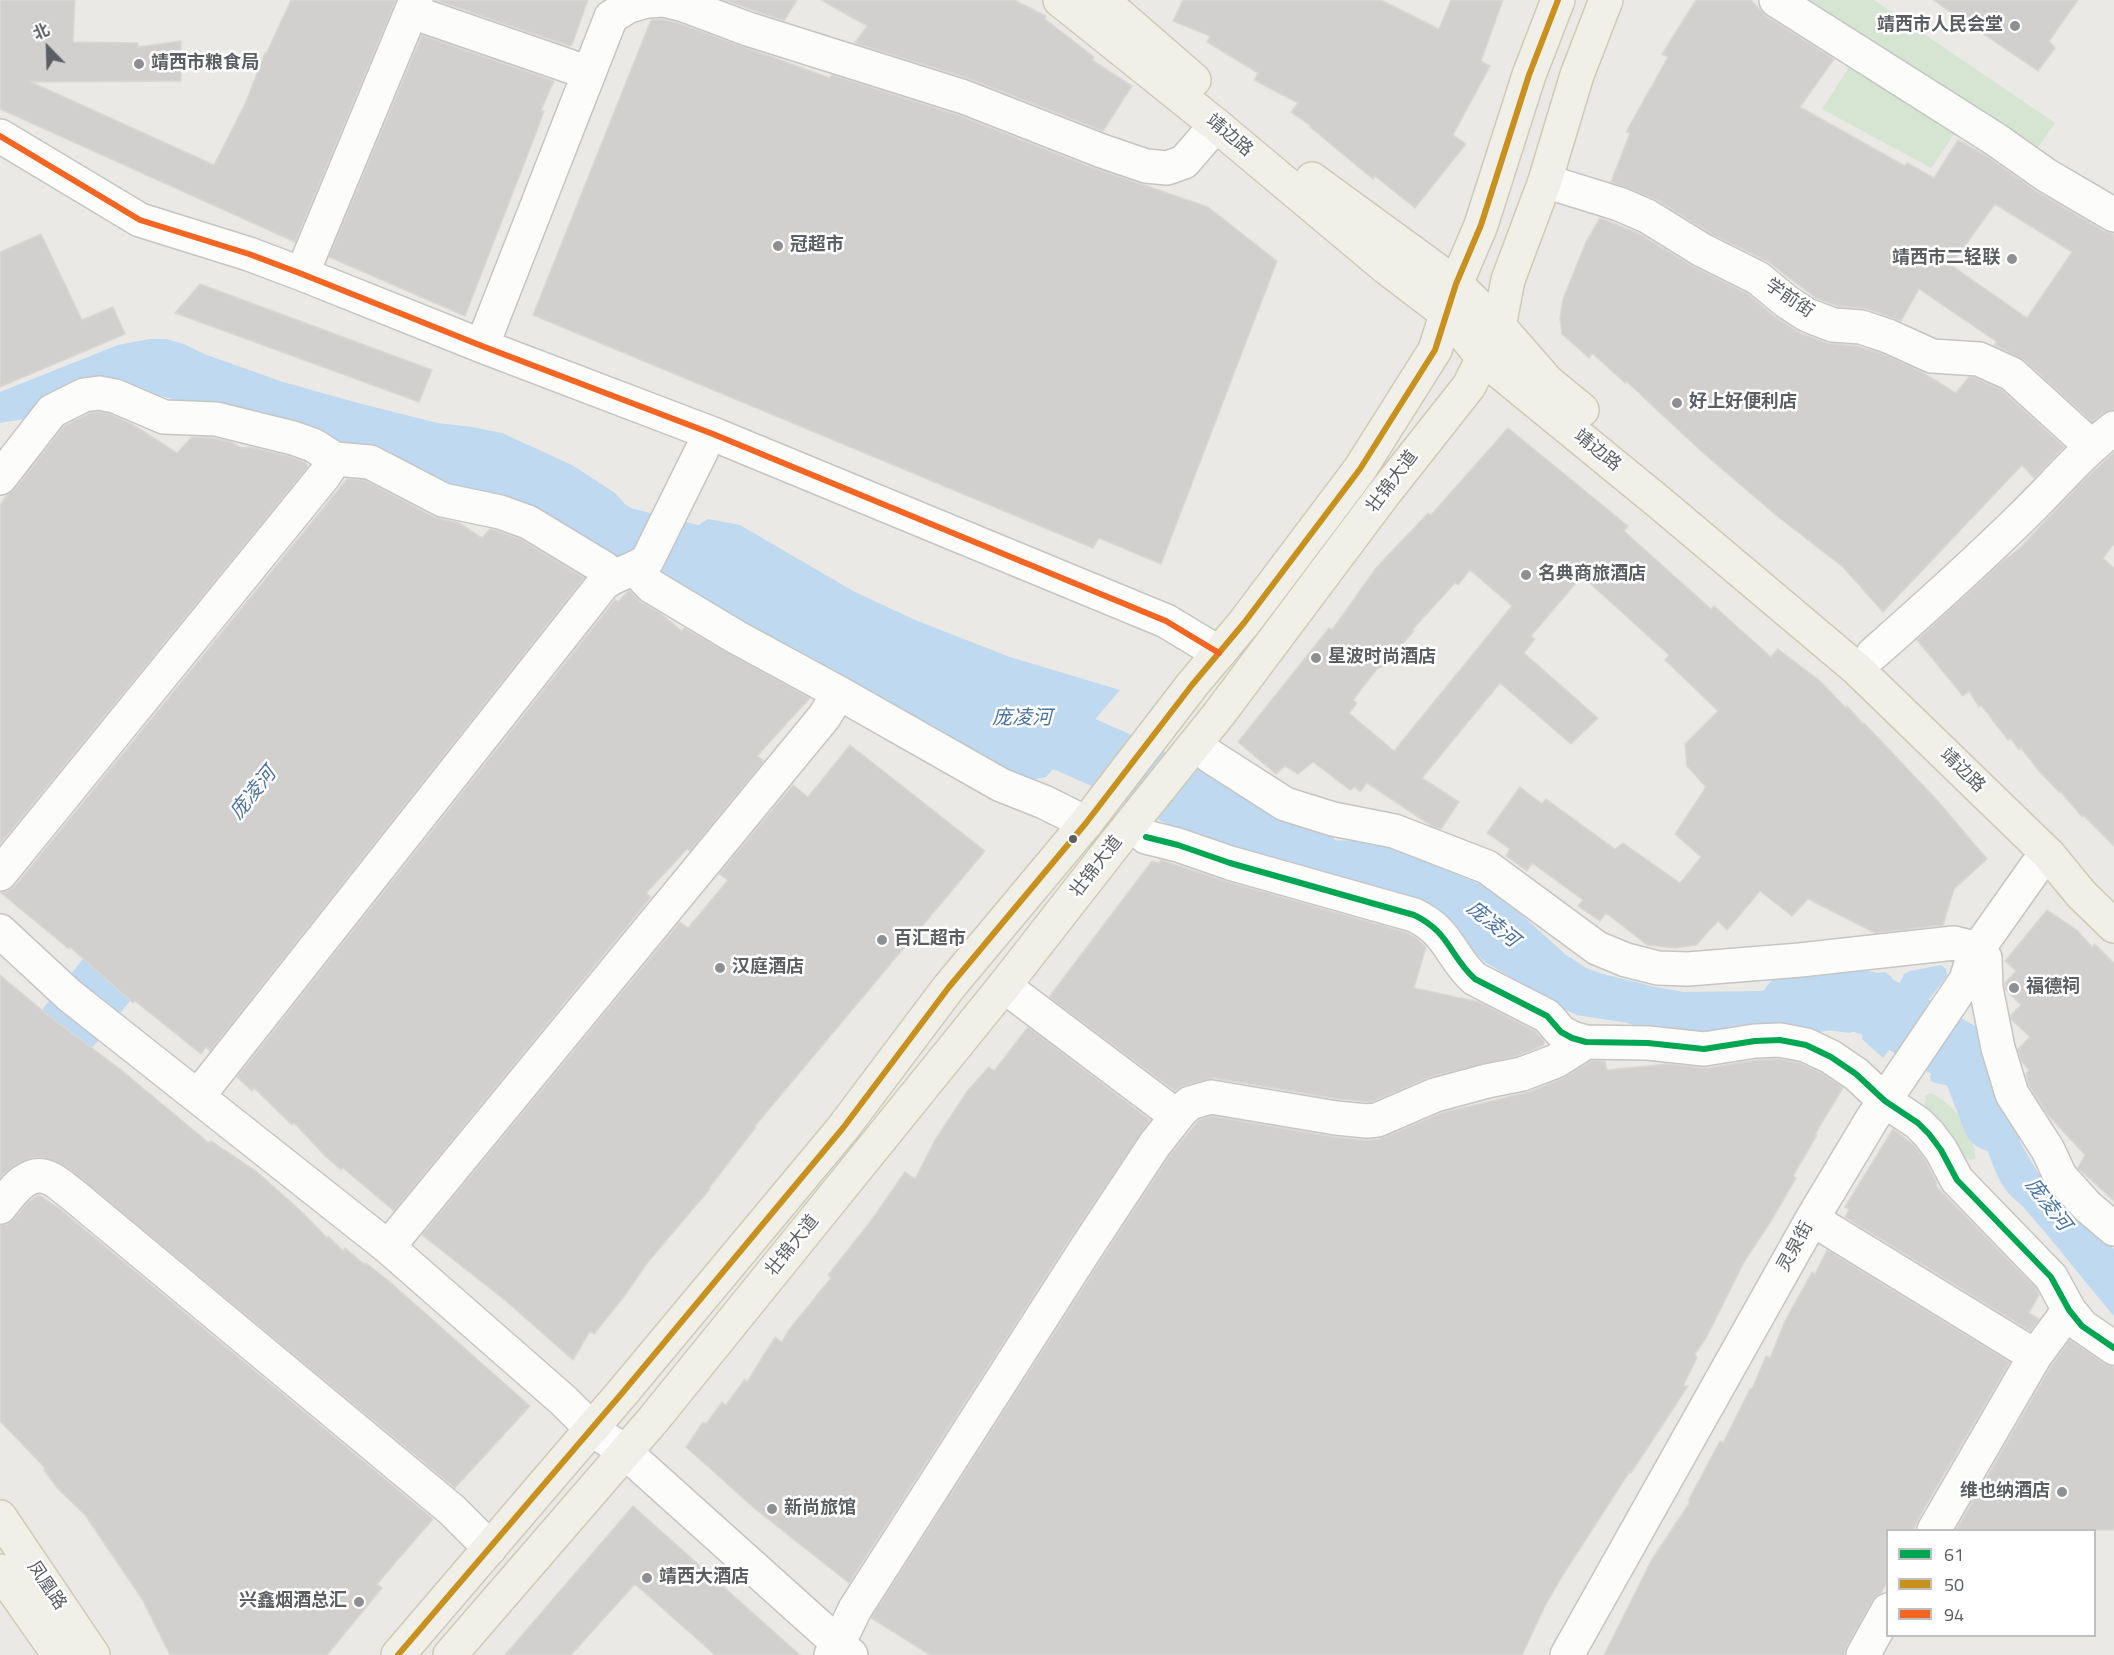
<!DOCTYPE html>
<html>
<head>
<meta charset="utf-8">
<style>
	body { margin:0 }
	#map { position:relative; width:2114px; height:1655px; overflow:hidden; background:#eae9e5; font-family:"Titillium Web","Noto Sans SC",sans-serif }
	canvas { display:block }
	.legend { position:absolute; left:1886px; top:1529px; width:210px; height:108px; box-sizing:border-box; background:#fff; border:2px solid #bdbfc0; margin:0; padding:8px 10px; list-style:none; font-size:18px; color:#5b5e62 }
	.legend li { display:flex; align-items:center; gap:12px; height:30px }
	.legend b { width:30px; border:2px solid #bdbfc0 }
	.north { position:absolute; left:18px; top:18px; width:60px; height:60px; -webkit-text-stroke:4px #fff; paint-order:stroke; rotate:337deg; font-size:16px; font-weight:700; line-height:24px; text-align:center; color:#5b5e62 }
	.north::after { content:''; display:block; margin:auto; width:21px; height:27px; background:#5b5e62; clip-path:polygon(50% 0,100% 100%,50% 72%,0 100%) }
</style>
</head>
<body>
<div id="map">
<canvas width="2114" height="1655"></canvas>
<ul class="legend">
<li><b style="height:8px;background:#00a651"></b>61</li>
<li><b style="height:8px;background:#c8901d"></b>50</li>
<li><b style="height:8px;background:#f26522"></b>94</li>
</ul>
<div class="north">北</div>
</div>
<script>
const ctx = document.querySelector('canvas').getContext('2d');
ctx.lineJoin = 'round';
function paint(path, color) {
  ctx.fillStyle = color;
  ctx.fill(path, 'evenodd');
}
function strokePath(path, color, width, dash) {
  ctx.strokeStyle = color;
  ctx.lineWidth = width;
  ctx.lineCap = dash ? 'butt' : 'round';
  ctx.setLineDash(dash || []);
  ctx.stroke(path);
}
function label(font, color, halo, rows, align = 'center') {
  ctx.font = font + ' "Titillium Web","Noto Sans SC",sans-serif';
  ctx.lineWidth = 5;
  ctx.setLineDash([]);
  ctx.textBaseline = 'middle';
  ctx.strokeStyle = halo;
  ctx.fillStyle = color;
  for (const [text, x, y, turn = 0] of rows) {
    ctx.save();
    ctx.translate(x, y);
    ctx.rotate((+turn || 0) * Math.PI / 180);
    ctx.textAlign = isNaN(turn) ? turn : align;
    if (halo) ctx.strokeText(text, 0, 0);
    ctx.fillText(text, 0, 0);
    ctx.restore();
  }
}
paint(new Path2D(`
	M1799,0H1874L2055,123L2037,149Z
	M1851,64L1957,130L1931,168L1822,109Z
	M1931,1093C1956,1105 1973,1131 1976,1159L1970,1160L1960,1156L1926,1116L1924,1106L1926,1095Z`), '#d5e5d2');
paint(new Path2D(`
	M150,339H166L184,344L204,354L283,382L358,403L437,423L472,427L502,433L572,465L615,493L639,520L625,553L611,555L484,496L434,478L162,396L113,384L25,419L0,423V392L118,345Z
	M708,519L740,525L853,591L915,620L1010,657L1120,690L1046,777L1022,782L695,606L658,570L700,524Z
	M1246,800L1295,832L1321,840L1363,841L1390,847L1487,887L1504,899L1565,954L1586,968L1603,974L1655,987L1684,992L1760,991L1825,977L1885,972L1892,977L1890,986L1859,1029L1850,1033L1807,1027L1677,1036L1645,1030L1628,1023L1577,1015L1564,1009L1485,962L1475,952L1453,921L1437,912L1203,844Z
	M1941,965L1946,969L1947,976L1883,1058L1862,1039L1863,1034L1898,987L1904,974L1910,971Z
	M1969,1030L1976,1033C1998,1090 2017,1154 2060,1200C2077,1217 2097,1231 2114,1249V1316C2084,1281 2056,1244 2025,1209C2019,1202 2011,1197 2006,1190C1987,1165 1978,1098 1948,1086C1942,1084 1937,1084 1931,1081L1930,1076L1964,1031Z`), '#bed9f0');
strokePath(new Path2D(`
	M553,502L621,538L696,557L752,588
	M994,709L1113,761L1197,804L1234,827L1257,839L1306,853
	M1792,1005L1842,996L1874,1005L1971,1060L1994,1120
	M0,1112L159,915`), '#bed9f0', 63);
const building = new Path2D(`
	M0,0H75L73,42L138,43V47L181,41V81L31,82L214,165L245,104L265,53L266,54L291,0H396L295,242L0,109Z
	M435,0H588L572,45L569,46Z
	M724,0H797L784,21Z
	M821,0H1014L1046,16L1045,19L1094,57L1092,60L1132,86L1103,131L970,79L855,43L867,26Z
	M1183,0H1381L1439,29L1451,0H1503L1481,61L1490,66L1453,135L1466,144L1415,208L1375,176L1373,179L1310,127L1311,126L1291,112L1298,103L1254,80L1258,73L1207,42L1210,36L1173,21Z
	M1696,0H1751L1766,16L1834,59L1800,107L1905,166L1907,163L1934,178L1958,140L1985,155L2036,191L2104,231L2114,234V410L2103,413L2092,422L2024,360L1994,345L1997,342L1919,289L1901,321L1867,309L1837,306L1816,298L1767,261L1711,234L1657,200L1611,182L1630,133L1626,132L1668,57L1662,54ZM1995,204L2072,252L2027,318L1951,265Z
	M1933,0H2078L2049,41L2055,48L2038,71Z
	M662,19L678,23L830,78L832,75L958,115L1083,164L1208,207L1277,261L1161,564L1099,538L1093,548L533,315L651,20Z
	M422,35L554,81L541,110L544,111L536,133L465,316L329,257Z
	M1600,218L1638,233L1694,267L1748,294L1775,317L1800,333L1827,343L1857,346L1881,353L1920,371L1956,393L1969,377H1974L2002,390L2064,447L2034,478L2022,465L1883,612L1843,567L1777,516L1701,451L1626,381L1625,383L1592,353L1589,358L1562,334L1560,318L1563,299L1586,242Z
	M41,234L82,320L113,307L125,334L0,387V252Z
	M200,284L432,370L419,402L175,313Z
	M99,412L110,414L132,424L177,453L192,437L213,438L231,442L242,448L250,447L288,456L305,462L308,467L0,844V505L7,495L15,489L64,426L90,413Z
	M1508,428L1628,526L1624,531L1711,609L1714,606L1771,657L1778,649L1820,681L1846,708L1847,706L1863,724L1864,723L1936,799L1987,859L1954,889L1943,925L1875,933L1808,899L1792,916L1760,891L1727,930L1718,921L1696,945L1676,948L1647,945L1606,913L1600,921L1578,906L1583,900L1532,863L1527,871L1506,856L1510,849L1487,833L1520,787L1542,804L1546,799L1615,849L1623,843L1680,883L1701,857L1675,834L1706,787L1687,766L1685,744L1718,711L1665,660L1669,655L1582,576L1531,636L1535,639L1524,653L1598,718L1571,744L1500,683L1422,778L1459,802L1441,829L1432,826L1367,783L1360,792L1355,787L1350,790L1313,762L1298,774L1285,766L1276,774L1238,742L1329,628L1332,630L1376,568L1428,513L1431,515ZM1470,570L1512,606L1394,751L1349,713L1357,703L1353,700L1377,669L1390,663L1401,650L1399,648L1414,631L1412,630L1455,583L1458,585Z
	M2114,452V544L2103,558L2114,568V846L2083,815L2082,817L2060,791L2059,792L2039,771L2021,748L2019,750L2010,738L2008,740L1981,705L1979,707L1969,691L1963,696L1917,640L2002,562L2020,548L2080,484Z
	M347,479L365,480L434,517L459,523L482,538L490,529L520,539L584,578L210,1051L206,1047L201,1054L135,1001L133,1003L70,947L69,949L0,892L7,891L15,886Z
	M629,590L641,602L660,613L682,631L684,628L810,698L757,756L764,761L690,851L687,849L648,891L647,894L651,897L394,1211L343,1168L341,1170L326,1157L294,1123L292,1125L254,1088L252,1091L237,1077L615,600L618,602Z
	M850,745L985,851L755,1126L756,1127L709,1188L710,1189L648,1262L623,1298L594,1334L590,1331L573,1360L506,1301L422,1235L680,922L688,928L728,880L719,874L793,785L808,797Z
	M1161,860L1225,881L1405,932L1415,937L1426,947L1414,988L1479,1002L1535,1031L1544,1041V1045L1517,1056L1430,1077L1372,1102L1338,1099L1214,1078L1185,1085L1175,1091L1049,997L1152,861L1159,863Z
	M2047,910L2077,930L2092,947L2095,944L2114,963V1201L2078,1168L2085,1155L2048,1115L2029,1086L2026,1074L2029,1070L2021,1061L2018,1049L2030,1037L2011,1019V1015L2021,1005L2006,990L2005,983L2016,971L2005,961Z
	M0,975L48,1015L120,1069L209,1143L211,1141L256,1171L303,1213L327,1238L328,1236L343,1251L345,1248L365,1265L366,1263L390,1282L530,1406L455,1488L68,1168L46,1158H33L17,1164L0,1177Z
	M1028,1027L1150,1120L1069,1240L849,1583L754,1508L686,1447L703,1422L706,1424L722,1402L726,1405L745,1379L747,1382L775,1337L782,1342L788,1331L831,1278L828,1275L870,1222L905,1172L915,1179L935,1140L968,1090L989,1067L994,1071Z
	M1779,1059L1800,1063L1822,1073L1843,1088L1815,1134L1817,1135L1793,1176L1796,1178L1771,1221L1744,1262L1706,1338L1695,1354L1697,1358L1683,1386H1688L1631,1473L1630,1471L1561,1578L1544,1608L1522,1655H930L871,1618L1101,1260L1170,1155L1199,1120L1212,1116L1334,1137L1365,1140L1379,1139L1441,1113L1529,1092L1563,1078L1591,1061H1605L1607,1070L1667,1064L1707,1068L1757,1060Z
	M1893,1129L1915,1146L1925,1160L1936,1181L1937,1187L2036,1288L2039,1295L2029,1313L2039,1319L2030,1331L1845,1217L1849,1210L1845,1207Z
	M39,1195L60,1209L433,1519L377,1584L382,1588L327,1655H170L142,1599L85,1515L58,1489L44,1470L45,1468L0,1421V1225L8,1224L14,1219L28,1202Z
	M1827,1250L2010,1362L1922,1512L1913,1530H1887V1582L1881,1593L1872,1601L1847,1646L1844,1655H1604L1651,1561L1690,1502L1688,1501L1720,1441L1723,1443L1750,1389H1752L1766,1356L1770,1358L1785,1321L1812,1272L1815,1274Z
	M2070,1340L2103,1363L2114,1366V1530H1956L2051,1366Z
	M633,1506L800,1655H715L635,1584L571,1655H505Z`);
paint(building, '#d1d0ce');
strokePath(building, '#d9d8d4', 1.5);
const minor = new Path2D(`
	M1776,0L1995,139L2046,175L2114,215
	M412,12L589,73
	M0,136L140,220L249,254L302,274L482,346L713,434L1166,621L1219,653
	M1545,181L1619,204L1647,216L1702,250L1758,278L1787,302L1807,315L1833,325L1861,327L1888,336L1932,356L1979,359L2012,374L2091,446
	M302,274L416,0
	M482,346L611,17L629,6L647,1L664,0L684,5L748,29L964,97L1102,151L1146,166L1167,168L1184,162L1216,125
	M0,478L52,411L84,395L99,393L115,396L164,417L216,419L293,438L313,445L335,459L370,462L443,500L500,512L528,522L604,568L613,576
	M635,569L651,586L736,637L839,693L1001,785L1044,802L1086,823
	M1873,654C1924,609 1974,564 2022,517C2053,487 2080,454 2114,428
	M1210,756L1285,804L1333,819L1394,831L1487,867L1597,948L1626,960L1658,968L1688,969L1800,960L1954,943L1978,949L1985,958L1986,988L1998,1048L2012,1094L2048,1150L2060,1176L2087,1206L2114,1229
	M1146,837L1178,845L1230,863L1414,915C1450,932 1450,957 1475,979L1547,1016L1561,1032L1572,1038L1586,1042L1648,1043L1704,1049L1755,1041L1780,1040L1806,1045L1831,1057L1856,1074L1885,1101L1918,1123L1929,1134L1941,1150L1957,1180L2051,1277L2069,1310L2082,1326L2114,1348
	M0,874L324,476L335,459
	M0,931L69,995L388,1247L564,1401L592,1429L625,1452L851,1655
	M1004,986L1166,1108L1175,1117
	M198,1096L603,584C616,573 633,571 647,561L702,450
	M0,1207C11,1193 28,1168 49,1178C57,1181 65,1189 72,1194L452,1510L490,1548
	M1812,1219L2035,1356
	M388,1247L824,717L839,693
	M1934,1530L2035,1356L2069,1310
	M831,1655L838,1644L855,1609L1085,1250L1155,1144L1182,1110L1190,1103L1211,1097L1336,1118L1367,1121L1377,1120L1435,1095L1487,1081L1522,1074L1556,1061L1586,1042
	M1567,1655L1812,1219L1872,1119L1966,980L1972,960L1978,949L2036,867L2049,855
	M1863,1655L1888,1610`);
const major = new Path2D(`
	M1060,0L1216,125L1388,269L1447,314L1484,359L1660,503L1857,669L2049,855L2081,894L2114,926
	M1102,0L1194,80
	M1312,179L1456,284L1499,326L1548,382L1582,410
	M0,1517L93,1655
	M0,1571L59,1655
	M398,1655L623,1392L843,1128L949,987L1086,823L1192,685L1244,623L1360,469L1435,350L1456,284L1481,225L1529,75L1558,0
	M450,1655L653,1420L1004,986L1114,845L1219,714L1383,495L1469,386L1499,326L1508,280L1545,181L1577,75L1606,0`);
strokePath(minor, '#c5c5c5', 36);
strokePath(major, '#cfc9b6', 36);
strokePath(minor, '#fcfcfb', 33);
strokePath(major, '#f1f0e8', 33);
strokePath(new Path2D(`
	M1146,837L1178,845L1230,863L1414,915C1450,932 1450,957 1475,979L1547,1016L1561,1032L1572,1038L1586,1042L1648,1043L1704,1049L1755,1041L1780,1040L1806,1045L1831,1057L1856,1074L1885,1101L1918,1123L1929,1134L1941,1150L1957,1180L2051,1277L2069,1310L2082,1326L2114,1348`), '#00a651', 6);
strokePath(new Path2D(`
	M398,1655L623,1392L843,1128L949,987L1086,823L1192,685L1244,623L1360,469L1435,350L1456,284L1481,225L1529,75L1558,0`), '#c8901d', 6);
strokePath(new Path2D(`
	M0,136L140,220L249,254L302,274L482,346L713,434L1166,621L1219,653`), '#f26522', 6);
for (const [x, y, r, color] of [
	[2015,26,6,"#8d8f90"],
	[139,64,6,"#8d8f90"],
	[778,246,6,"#8d8f90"],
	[2012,259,6,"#8d8f90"],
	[1677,403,6,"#8d8f90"],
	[1526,575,6,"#8d8f90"],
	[1316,658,6,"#8d8f90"],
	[1073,839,5,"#5b5e62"],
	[882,940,6,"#8d8f90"],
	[720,968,6,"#8d8f90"],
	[2014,988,6,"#8d8f90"],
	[2062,1492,6,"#8d8f90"],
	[772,1509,6,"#8d8f90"],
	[647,1578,6,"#8d8f90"],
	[359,1602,6,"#8d8f90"]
]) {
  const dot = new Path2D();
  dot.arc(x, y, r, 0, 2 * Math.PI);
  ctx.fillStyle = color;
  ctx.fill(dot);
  strokePath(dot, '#fff', 2);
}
label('bold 18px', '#5b5e62', '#fff', [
	["靖西市人民会堂",2003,26,"right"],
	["靖西市粮食局",151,64],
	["冠超市",790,246],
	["靖西市二轻联",2000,259,"right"],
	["好上好便利店",1689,403],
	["名典商旅酒店",1538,575],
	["星波时尚酒店",1328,658],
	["百汇超市",894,940],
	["汉庭酒店",732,968],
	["福德祠",2026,988],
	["维也纳酒店",2050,1492,"right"],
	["新尚旅馆",784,1509],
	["靖西大酒店",659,1578],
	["兴鑫烟酒总汇",347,1602,"right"]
], 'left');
label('18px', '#5b5e62', '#fff', [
	["靖边路",1229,136,40],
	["学前街",1789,299,34],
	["靖边路",1597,451,39],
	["壮锦大道",1393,482,-53],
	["靖边路",1962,771,44],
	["壮锦大道",1097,867,-52],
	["壮锦大道",793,1246,-51],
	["灵泉街",1796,1247,-61],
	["凤凰路",46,1586,56]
]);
label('italic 20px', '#4b74a4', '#fff', [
	["庞凌河",1022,719],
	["庞凌河",254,794,-51],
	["庞凌河",1492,925,39],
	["庞凌河",2047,1205,52]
]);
</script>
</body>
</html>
